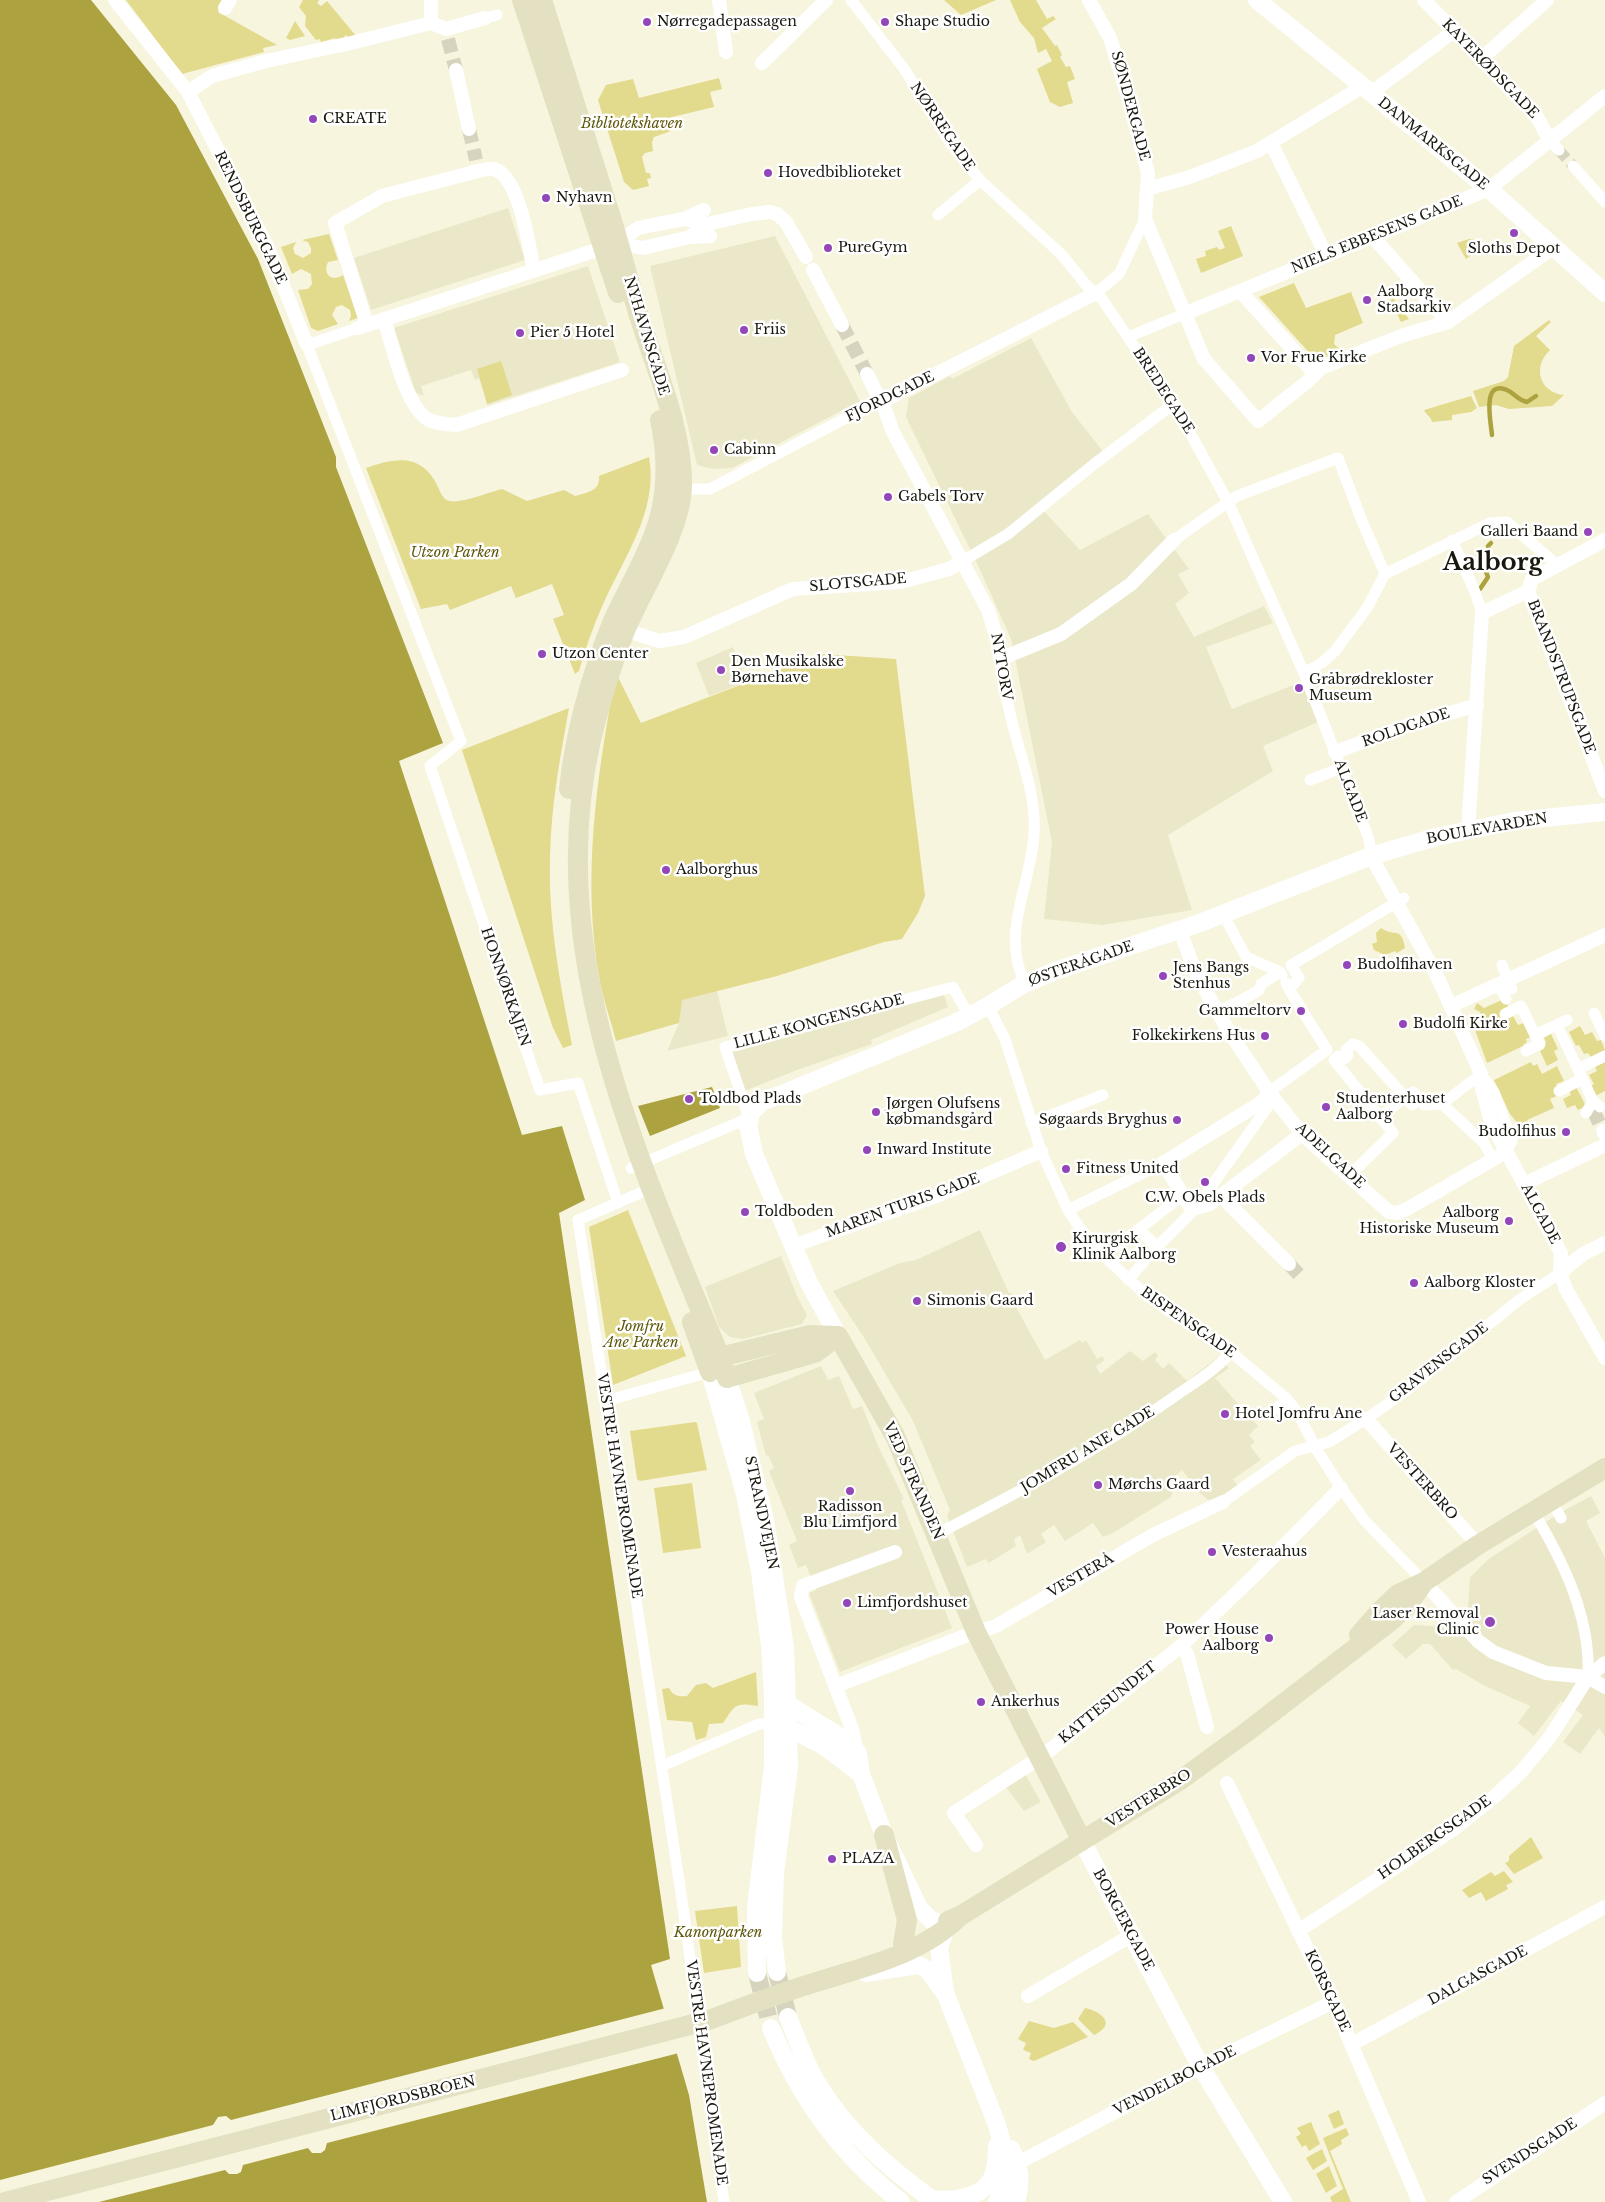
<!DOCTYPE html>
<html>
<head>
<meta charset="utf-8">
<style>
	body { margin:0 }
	canvas { display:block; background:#f7f5dd }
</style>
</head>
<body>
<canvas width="1605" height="2202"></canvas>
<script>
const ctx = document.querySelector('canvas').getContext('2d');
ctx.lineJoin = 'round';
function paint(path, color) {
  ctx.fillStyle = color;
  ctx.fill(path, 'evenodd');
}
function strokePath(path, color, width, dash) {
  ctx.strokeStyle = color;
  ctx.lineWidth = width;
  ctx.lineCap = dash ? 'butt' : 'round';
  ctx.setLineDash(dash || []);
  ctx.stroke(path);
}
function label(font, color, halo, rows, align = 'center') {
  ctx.font = font + ' "Libre Baskerville",serif';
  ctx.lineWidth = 5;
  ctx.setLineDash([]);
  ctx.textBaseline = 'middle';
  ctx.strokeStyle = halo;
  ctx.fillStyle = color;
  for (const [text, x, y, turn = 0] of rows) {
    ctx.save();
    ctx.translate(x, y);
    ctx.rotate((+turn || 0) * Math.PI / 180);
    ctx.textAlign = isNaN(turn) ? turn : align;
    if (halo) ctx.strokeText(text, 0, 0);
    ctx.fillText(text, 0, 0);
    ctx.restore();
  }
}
paint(new Path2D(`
	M508,208L525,260L371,310L354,258Z
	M775,236L860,401L732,468L713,469L697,465L650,266Z
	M588,266L620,362L488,405L479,378L475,380L471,370L421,386L424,396L416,393L394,328Z
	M1031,338L1072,412L1108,458L1044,511L1080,550L1148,514L1189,569L1178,574L1189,593L1175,604L1194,637L1264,606L1273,623L1206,647L1232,709L1301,682L1318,722L1263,746L1273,771L1168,835L1192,910L1103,925L1044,919L1052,842L1011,639L981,572L906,417L909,398L950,376L952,379Z
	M733,647L747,682L709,696L696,663Z
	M717,991L728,1036L667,1051L679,1023L681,1000Z
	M944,995L948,1007L871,1040L872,1044L797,1070L742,1092L730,1053Z
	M980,1230L1009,1293H1012L1017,1306L1016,1307L1045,1360L1080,1340L1082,1343L1086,1340L1097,1359L1102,1356L1105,1360L1096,1366L1100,1374L1130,1351L1143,1361L1155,1352L1158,1356L1155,1360L1163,1369L1169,1363L1187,1381L1218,1357L1229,1368L1215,1378L1258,1426L1249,1435L1255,1442L1250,1446L1261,1460L1233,1479L1238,1486L1222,1498L1208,1500L1201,1494L1182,1470L1168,1483L1173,1491L1171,1497L1113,1533L1103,1537L1093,1523L1065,1541L1054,1525L1041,1534L1046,1542L1027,1554L1020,1535L1014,1539L1016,1546L992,1561L988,1563L986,1559L967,1567L947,1516L950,1510L913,1421L865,1339L833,1291L900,1263L916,1260Z
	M781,1256L797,1296L807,1315L802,1324L743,1339L730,1337L719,1327L705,1287Z
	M821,1366L828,1380L839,1376L853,1409L862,1406L879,1448L904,1499L901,1500L952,1628L840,1672L809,1593L816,1590L806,1565L798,1568L789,1545L797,1541L769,1471L774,1468L768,1455L766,1456L757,1422L764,1419L754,1393Z
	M1591,1496L1600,1513L1586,1521L1605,1558V1737L1599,1728L1580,1754L1563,1742L1583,1715L1561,1701L1534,1736L1518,1723L1530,1706L1483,1685L1456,1669L1453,1670L1430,1644H1423L1406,1659L1392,1645L1414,1625L1448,1627L1468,1608L1470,1577L1490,1558L1563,1511Z
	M1025,1774L1041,1802L1024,1811L1006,1787Z`), '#ebe8c9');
paint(new Path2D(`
	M126,0H224L218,12L277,45L263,48L264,52L182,74Z
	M303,0H319L317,3L321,6L327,1L357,37L349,39L346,35L344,37L346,40L336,43L335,38L321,42L320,39L316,40L305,26L306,16L299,7Z
	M944,0H996L961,15Z
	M1010,0H1036L1047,19L1053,16L1056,19L1042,28L1055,46L1057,45L1062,55L1060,57L1066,67L1070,66L1075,79L1067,82L1073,103L1060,107L1050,102L1037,69L1052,61L1046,49L1038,53L1034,38L1020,22Z
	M295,21L305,36L290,40L286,38Z
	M719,78L722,89L710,92L714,107L668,118L671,131L654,137L652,142L653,151L645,153L642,157L646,173H650L651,178L647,179L649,186L633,190L624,182L598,100L606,85L633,79L639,98Z
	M1231,226L1243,256L1201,273L1196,259L1206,256L1205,251L1217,247L1219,250L1225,248L1218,231Z
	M329,234L338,260L328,262C322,274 332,283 343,275L358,318L349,321L351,316L350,310L342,305L336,307L332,315L338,324L318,331L311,328L298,290L308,289L312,284L311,274L301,269L292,274L281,247L296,242L293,248L295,254L303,258L311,253V248L308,242L302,240Z
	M1469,239H1473L1482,245L1481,248L1466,259L1457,243Z
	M1294,283L1306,308L1351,292L1363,323L1335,335L1334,344L1342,351L1320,359L1314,358L1259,297Z
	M1393,298L1409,319L1401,322L1396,312L1388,302Z
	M1549,320L1551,322L1536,336L1550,350C1532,367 1539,392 1564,395L1552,406L1509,409L1496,405L1479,407L1473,391L1504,381L1508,377L1514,346Z
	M501,361L512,395L487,404L477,369Z
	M1471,396L1477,408L1471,412L1452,415V420L1432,422C1431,416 1426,415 1424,410Z
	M649,457C659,513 621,561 601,609C592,629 585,650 579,671L575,674L553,619L564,615L552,584L516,598L511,586L450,610L447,604L421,609L366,468C393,459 419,452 436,483C440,490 441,498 449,501C460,504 490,492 502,489L527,501L564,490L575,496C586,493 601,491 599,476Z
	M821,654L896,659L925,896L918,913L902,939L884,942L777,976L682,1000L679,1023L616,1041C611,1021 604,1002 600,982C581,879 597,775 616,673L641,723Z
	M569,708C560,758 551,806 550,856C548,920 560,983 572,1045L563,1048L553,1028L462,750Z
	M1381,928C1395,938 1401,925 1405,948L1397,953L1395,951L1385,955L1374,950L1372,944L1377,942L1376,933Z
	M1504,999L1518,1025L1526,1022L1533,1036L1526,1039L1527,1042L1523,1045V1046L1487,1063L1475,1030L1474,1019L1482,1017L1480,1012L1474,1009L1477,1003L1484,1008Z
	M1580,1026L1585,1035L1592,1032L1597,1041L1601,1040L1605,1050L1591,1057L1588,1053L1584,1054L1579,1045L1576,1046L1569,1032Z
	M1551,1034L1558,1049L1554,1051L1558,1060L1547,1066L1540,1051L1544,1049L1542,1044L1546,1042L1544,1038Z
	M1531,1062L1533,1066L1537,1064L1542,1074L1557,1066L1564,1081L1556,1084L1561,1094L1550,1099L1554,1108L1527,1120L1532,1131L1527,1134L1510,1114L1494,1080Z
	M1605,1062V1091L1595,1096L1590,1087L1594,1084L1589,1075L1597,1071L1595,1067Z
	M1576,1087L1586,1106L1578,1110L1575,1105L1567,1108L1563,1099L1571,1095L1569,1090Z
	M628,1210L686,1356L613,1385L589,1227Z
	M695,1422L697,1423L707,1470L640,1481L637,1479L630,1431Z
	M692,1483L701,1548L663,1553L654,1488Z
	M756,1672L758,1706C735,1702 735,1705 723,1723L709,1724L706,1737L696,1740L692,1722L667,1720L662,1689L669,1688C673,1696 679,1697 687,1696L696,1685L706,1683L713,1688Z
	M1531,1837L1543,1858L1514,1874L1505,1863L1509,1861V1856Z
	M1504,1871L1513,1882L1506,1885L1508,1889L1486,1901L1481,1892L1469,1898L1462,1890L1491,1872L1495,1876Z
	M737,1906L741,1967L704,1973L695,1911Z
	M1085,2008C1102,2012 1117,2024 1094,2035L1078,2019Z
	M1029,2021L1054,2028L1073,2022L1088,2037L1034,2061L1029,2059L1031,2053L1023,2050L1026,2043L1018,2039Z
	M1339,2110L1344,2124L1334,2129L1328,2115Z
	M1311,2122L1320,2144L1309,2151L1306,2145L1302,2147L1296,2137L1301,2134L1297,2128Z
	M1346,2128L1349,2135L1341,2140L1342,2144L1330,2151L1351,2202H1332L1330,2197L1343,2189L1323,2138Z
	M1322,2149L1327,2161L1313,2170L1306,2158Z
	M1329,2166L1337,2186L1326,2193L1316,2174Z`), '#e2da8d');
paint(new Path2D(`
	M0,0H91L176,105L258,259L336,457V467L443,743L399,761L522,1135L562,1126L585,1200L559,1213L670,1959L651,1965L689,2095L707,2202H0Z
	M712,1087L720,1108L650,1136L638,1106Z`), '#aca23f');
paint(new Path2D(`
	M666,2008L679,2053L327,2143L325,2150L321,2153H312L308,2148L243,2165L241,2172L237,2174H229L225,2170L99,2202H0V2180L213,2125L218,2117L226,2116L231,2120Z`), '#f7f5dd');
strokePath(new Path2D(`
	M1492,435C1491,423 1481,379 1507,390C1514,393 1518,400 1527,402L1536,396
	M1480,589L1488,577L1484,567L1491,559L1488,546L1491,543`), '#aca23f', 4.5);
strokePath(new Path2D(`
	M1559,150L1573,166`), '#d6d4be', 11, [11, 5.5]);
strokePath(new Path2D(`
	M448,39L456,70
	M469,129L476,160
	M842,325L867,374
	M1593,1110L1603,1131
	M1289,1264L1303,1279`), '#d6d4be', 14, [14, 7]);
strokePath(new Path2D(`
	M777,1972L788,2017
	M757,1973L771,2028`), '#d6d4be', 18, [18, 9]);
strokePath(new Path2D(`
	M851,0L905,70L951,144L980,180L1062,255L1087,286L1102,299L1177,409L1229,504L1304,673L1369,839L1371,856
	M485,18L497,15
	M1550,141L1559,150
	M1573,166L1605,202
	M938,215L980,180
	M1096,293L1119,274L1145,219
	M358,328L307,345L461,741L430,766L540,1090L578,1083L618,1203
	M1128,337L1184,314
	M682,489H710L869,406L881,402
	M1174,540L1237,496L1338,458L1362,521L1385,574
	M1452,540L1475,592L1482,613
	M961,562L1008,534L1093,465L1168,408
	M1000,659C1003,685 1009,711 1016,737C1025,769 1036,800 1034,834C1031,887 1000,931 1025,984
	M1304,673L1323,662L1335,651L1367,608L1385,574L1490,523L1507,522L1556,564
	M1310,780L1341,768
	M1223,914L1246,957L1280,972L1282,975
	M1332,941L1404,898
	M1502,965L1512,989
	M1286,983L1289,989L1299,978L1291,965L1329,943
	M1498,984L1506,999
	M988,1006L1005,1039L1041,1151L1068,1210L1079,1227L1104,1256L1148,1297L1231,1352L1286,1398L1298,1413L1315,1447L1341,1488L1365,1521L1424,1582
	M1218,1012L1251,995L1259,990L1261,984L1280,972
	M1594,1013L1605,1036
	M1505,1014L1521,1006L1535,1035
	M1557,1025L1593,1101L1600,1107
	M1526,1051L1540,1044L1535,1035L1567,1020
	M1578,1069L1605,1056
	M1559,1091L1582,1079
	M1269,1092L1327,1050L1289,989
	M1415,1094L1424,1105L1442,1104L1481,1074L1494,1092L1512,1141L1506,1152
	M1442,1104L1484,1143L1493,1160
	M1586,1113L1593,1101
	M1380,1118L1405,1097L1412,1105L1419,1099
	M1031,1123L1103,1095
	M631,1168L749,1118L725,1047L953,987L969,1016
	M1350,1175L1393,1133L1334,1060L1338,1056L1344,1059L1348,1055L1346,1050L1353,1044L1359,1046L1405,1097L1413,1092
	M640,1193L578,1220L682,1900L724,2202
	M1068,1210L1163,1163
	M1139,1229L1157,1247
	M1104,1256L1183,1195
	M1128,1280L1156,1248L1196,1208L1274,1098
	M605,1401L710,1372
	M1274,1410L1287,1400
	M1551,1500L1561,1518
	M1223,1502L1295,1451L1329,1442L1366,1419L1410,1388L1519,1300L1560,1273
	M1533,1511C1563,1561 1591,1617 1588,1677
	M937,1534C1017,1493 1097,1451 1171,1399C1192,1384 1215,1371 1231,1352
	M662,1766L759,1724L774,1723`), '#fff', 11);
strokePath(new Path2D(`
	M115,0L188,92L268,248L307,345
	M431,0V23
	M719,0L726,52
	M1089,0L1110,38L1127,93L1148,173L1145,219L1204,359L1258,421L1308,381L1321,368L1401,336L1448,322L1554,247
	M1424,0L1537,117L1550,141
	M225,8L230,0
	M1481,59L1547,0
	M762,63L826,0
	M456,70L469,129
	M188,92L212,76L266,61L351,43L431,23L446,29L485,18
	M1371,93L1454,31
	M1271,143L1326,255
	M1147,189L1190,177L1257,151L1362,87
	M684,219L704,210
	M690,237L710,236
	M1373,237L1448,322
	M618,243L643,248L690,237L707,224L752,214L770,212L777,214L786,222L806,257
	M813,270L842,325
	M1240,291L1315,374
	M1184,314L1489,189L1605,96
	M384,319C393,346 405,407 429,420C438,424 446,424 456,425L622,370
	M367,325L335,223L382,196L478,171C483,170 489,168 494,169C520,177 529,247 534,271
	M358,328L618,243L638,228L652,225L684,219L707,224
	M867,374L886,412L892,430L988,610L998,642L1000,659L1061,634L1131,584L1174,540
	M881,402L1096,293
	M1528,591L1605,791
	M1528,591L1532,579L1605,540
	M625,630L659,641L684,637L793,589L901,582L949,569L961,562
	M1335,752L1409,725L1477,705
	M1468,830L1482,613L1528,591
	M1371,856L1437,976L1481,1074L1482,1089L1492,1125L1561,1253L1560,1273L1566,1289L1605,1358
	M1180,930L1195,972L1228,1030L1269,1092L1302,1134L1389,1212L1397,1213L1407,1209L1506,1152
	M1451,1006L1605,935
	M1269,1092L1262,1102L1163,1163L1189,1205L1196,1208L1210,1204L1302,1134
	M1603,1131L1605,1134
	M1524,1184L1605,1145
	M1221,1196L1289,1264
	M792,1246L937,1196L1041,1151
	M1560,1273L1583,1254L1605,1243
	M1366,1419L1478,1545
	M1424,1582L1478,1641L1493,1652L1546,1673L1588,1677L1605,1663
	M1181,1646L1187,1654L1207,1727
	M836,1686L970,1634L996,1626L1153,1535L1223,1502
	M857,1752L852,1729L801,1597L803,1586L895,1552
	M1227,1783L1333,2002L1419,2202
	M976,1845L954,1813L1041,1757L1181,1646L1255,1575L1341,1488
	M1298,1931L1454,1829L1494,1797L1521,1772L1550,1737L1588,1677L1605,1687
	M1028,1996L1132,1935
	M1352,2044L1605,1907
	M1018,2163L1210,2062L1333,2002
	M1456,2202L1605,2103`), '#fff', 14);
strokePath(new Path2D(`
	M1257,0L1489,189L1605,293
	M838,1336L809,1283L754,1154L748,1125L751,1113L762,1102L955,1023L988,1006L1022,985L1055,971L1200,923L1371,856L1436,837L1514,821L1605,812
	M710,1372L745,1494L760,1572L770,1645L773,1695V1766L756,1907L757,1973
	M727,1378L740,1418L765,1520L785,1647L789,1767L775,1872L773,1938L777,1972
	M787,1704L847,1741L858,1753L861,1774L884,1835L919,1908L931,1920L942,1924
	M779,1723L824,1746L861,1774
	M1082,1841L1201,2067L1283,2202
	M945,1931L939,1948L945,1992
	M866,1973L918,1965L928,1970L946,1995L997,2125L1005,2154L1006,2171L1003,2189L997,2202
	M788,2017C797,2039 805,2063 817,2083C847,2133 889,2168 935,2202
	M771,2028C801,2100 839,2153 901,2202
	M1011,2149C1020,2166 1022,2183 1016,2202
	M931,2199C951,2201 982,2199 992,2178C996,2169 997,2155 997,2146`), '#fff', 18);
strokePath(new Path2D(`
	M522,0L618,293
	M542,0C564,70 587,140 609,211C620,245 628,279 638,313C655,367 683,429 682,486C681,531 643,588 625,631C611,666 600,703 591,740C542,955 640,1163 720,1357L727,1378
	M569,789C575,732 591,676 612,623C624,596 639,571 650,544C668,504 669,462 660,420
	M692,1322L710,1372
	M838,1336L895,1436L976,1632L1082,1841
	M720,1357L810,1335L838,1336
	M727,1378L815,1353L838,1336
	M1359,1635L1380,1611L1398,1594L1424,1582L1478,1545L1605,1468
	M884,1835L907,1920L903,1944
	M948,1921L960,1916L1182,1779L1248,1731L1392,1620L1408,1605L1424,1582
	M5,2202L709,2020C743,2007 778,1994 813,1983C864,1967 921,1955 960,1916`), '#e4e1c2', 20);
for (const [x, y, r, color] of [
	[647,22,5,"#9346b8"],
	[885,22,5,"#9346b8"],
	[313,119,5,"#9346b8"],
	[768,173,5,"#9346b8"],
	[546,198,5,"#9346b8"],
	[1514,233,5,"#9346b8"],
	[828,248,5,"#9346b8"],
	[1367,300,5,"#9346b8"],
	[744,330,5,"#9346b8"],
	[520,333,5,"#9346b8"],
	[1251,358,5,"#9346b8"],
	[714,450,5,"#9346b8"],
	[888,497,5,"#9346b8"],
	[1588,532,5,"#9346b8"],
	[542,654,5,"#9346b8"],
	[721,670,5,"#9346b8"],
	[1299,688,5,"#9346b8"],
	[666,870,5,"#9346b8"],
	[1347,965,5,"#9346b8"],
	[1163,976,5,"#9346b8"],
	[1301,1011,5,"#9346b8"],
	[1403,1024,5,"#9346b8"],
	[1265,1036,5,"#9346b8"],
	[689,1099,5,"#9346b8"],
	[1326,1107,5,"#9346b8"],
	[876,1112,5,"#9346b8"],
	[1177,1120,5,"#9346b8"],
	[1566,1132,5,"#9346b8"],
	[867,1150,5,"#9346b8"],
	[1066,1169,5,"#9346b8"],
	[1205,1182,5,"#9346b8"],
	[745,1212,5,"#9346b8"],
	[1509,1221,5,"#9346b8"],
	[1061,1247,6,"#9346b8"],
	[1414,1283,5,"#9346b8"],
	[917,1301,5,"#9346b8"],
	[1225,1414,5,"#9346b8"],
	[1098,1485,5,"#9346b8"],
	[850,1491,5,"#9346b8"],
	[1212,1552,5,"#9346b8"],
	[847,1603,5,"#9346b8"],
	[1490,1622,6,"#9346b8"],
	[1269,1638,5,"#9346b8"],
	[981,1702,5,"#9346b8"],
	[832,1859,5,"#9346b8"]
]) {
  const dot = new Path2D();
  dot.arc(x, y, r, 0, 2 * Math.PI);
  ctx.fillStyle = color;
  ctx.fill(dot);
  strokePath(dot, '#fff', 2);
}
label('14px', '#19180f', '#fff', [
	["Nørregadepassagen",657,22],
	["Shape Studio",895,22],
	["CREATE",323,119],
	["Hovedbiblioteket",778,173],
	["Nyhavn",556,198],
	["PureGym",838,248],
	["Sloths Depot",1514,249,"center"],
	["Aalborg",1377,292],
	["Stadsarkiv",1377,308],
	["Friis",754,330],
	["Pier 5 Hotel",530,333],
	["Vor Frue Kirke",1261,358],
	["Cabinn",724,450],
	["Gabels Torv",898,497],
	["Galleri Baand",1578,532,"right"],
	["Utzon Center",552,654],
	["Den Musikalske",731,662],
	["Børnehave",731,678],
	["Gråbrødrekloster",1309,680],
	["Museum",1309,696],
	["Aalborghus",676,870],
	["Budolfihaven",1357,965],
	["Jens Bangs",1173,968],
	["Stenhus",1173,984],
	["Gammeltorv",1291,1011,"right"],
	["Budolfi Kirke",1413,1024],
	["Folkekirkens Hus",1255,1036,"right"],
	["Toldbod Plads",699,1099],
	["Studenterhuset",1336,1099],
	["Aalborg",1336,1115],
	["Jørgen Olufsens",886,1104],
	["købmandsgård",886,1120],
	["Søgaards Bryghus",1167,1120,"right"],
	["Budolfihus",1556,1132,"right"],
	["Inward Institute",877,1150],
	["Fitness United",1076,1169],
	["C.W. Obels Plads",1205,1198,"center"],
	["Toldboden",755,1212],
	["Aalborg",1499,1213,"right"],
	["Historiske Museum",1499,1229,"right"],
	["Kirurgisk",1072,1239],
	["Klinik Aalborg",1072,1255],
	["Aalborg Kloster",1424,1283],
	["Simonis Gaard",927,1301],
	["Hotel Jomfru Ane",1235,1414],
	["Mørchs Gaard",1108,1485],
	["Radisson",850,1507,"center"],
	["Blu Limfjord",850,1523,"center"],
	["Vesteraahus",1222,1552],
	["Limfjordshuset",857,1603],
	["Laser Removal",1479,1614,"right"],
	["Clinic",1479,1630,"right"],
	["Power House",1259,1630,"right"],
	["Aalborg",1259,1646,"right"],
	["Ankerhus",991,1702],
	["PLAZA",842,1859]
], 'left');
label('14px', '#19180f', '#fff', [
	["KAYERØDSGADE",1490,69,46],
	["SØNDERGADE",1130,106,75],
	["NØRREGADE",942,127,56],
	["DANMARKSGADE",1433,144,39],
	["RENDSBURGGADE",250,218,64],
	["NIELS EBBESENS GADE",1377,235,-22],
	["NYHAVNSGADE",646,336,73],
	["BREDEGADE",1163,391,57],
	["FJORDGADE",890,397,-26],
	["SLOTSGADE",858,583,-5],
	["NYTORV",1001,667,80],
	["BRANDSTRUPSGADE",1561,677,69],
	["ROLDGADE",1406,728,-19],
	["ALGADE",1350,791,69],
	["BOULEVARDEN",1487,829,-10],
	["ØSTERÅGADE",1081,964,-19],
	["HONNØRKAJEN",505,987,71],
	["LILLE KONGENSGADE",819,1022,-15],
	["ADELGADE",1330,1156,43],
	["MAREN TURIS GADE",903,1206,-20],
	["ALGADE",1540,1214,62],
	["BISPENSGADE",1188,1323,35],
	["GRAVENSGADE",1439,1363,-38],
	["JOMFRU ANE GADE",1088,1450,-31],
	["VED STRANDEN",913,1481,66],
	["VESTERBRO",1422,1482,48],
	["VESTRE HAVNEPROMENADE",619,1486,81],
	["STRANDVEJEN",761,1513,78],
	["VESTERÅ",1081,1576,-30],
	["KATTESUNDET",1108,1703,-39],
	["VESTERBRO",1149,1799,-32],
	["HOLBERGSGADE",1435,1838,-35],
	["BORGERGADE",1123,1920,62],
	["DALGASGADE",1478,1976,-28],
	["KORSGADE",1327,1991,65],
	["VESTRE HAVNEPROMENADE",706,2073,82],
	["VENDELBOGADE",1175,2081,-27],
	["LIMFJORDSBROEN",403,2099,-14],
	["SVENDSGADE",1530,2152,-33]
]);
label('italic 14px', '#5f570c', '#fff', [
	["Bibliotekshaven",632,124],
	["Utzon Parken",455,553],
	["Jomfru",641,1327],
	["Ane Parken",641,1343],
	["Kanonparken",718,1933]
]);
label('bold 24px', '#19180f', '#fff', [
	["Aalborg",1493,563]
]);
</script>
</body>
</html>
